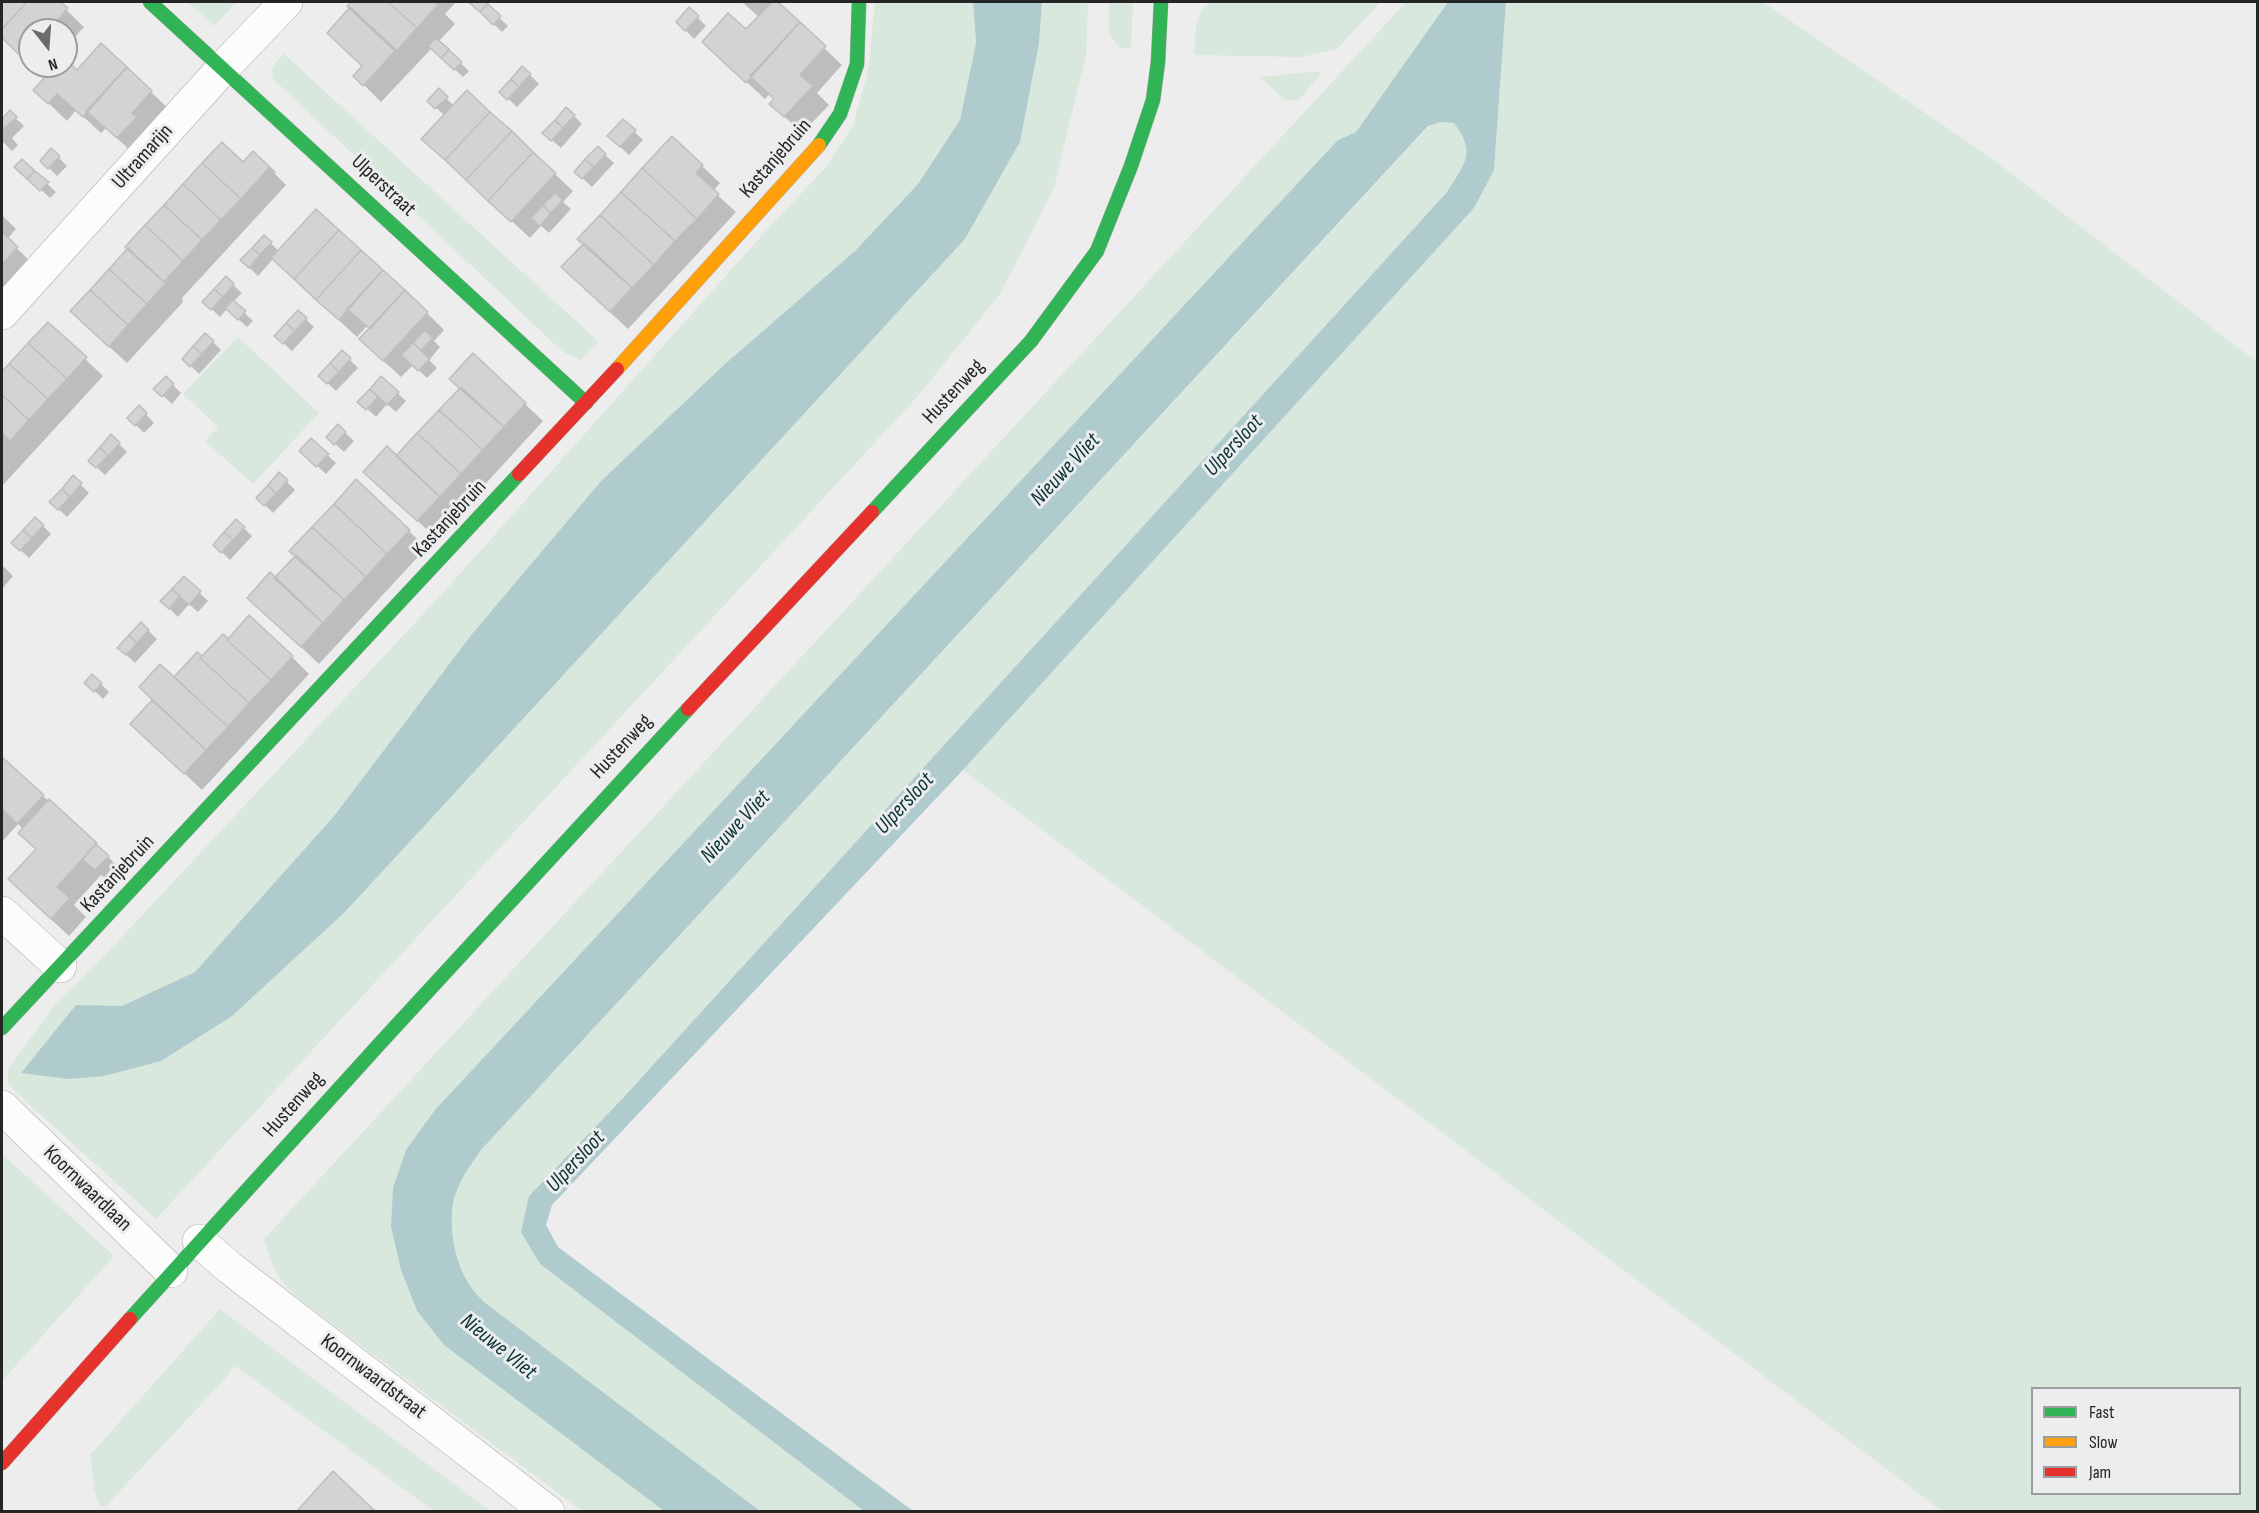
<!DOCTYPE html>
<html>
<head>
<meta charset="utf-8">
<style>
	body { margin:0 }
	#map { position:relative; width:2259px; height:1513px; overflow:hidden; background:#ededed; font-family:"Sofia Sans Condensed",sans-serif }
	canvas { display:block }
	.frame { position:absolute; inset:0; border:3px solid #252525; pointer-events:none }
	.legend { position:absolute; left:2031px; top:1387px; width:210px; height:108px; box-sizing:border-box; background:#ecedee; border:2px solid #9c9d9e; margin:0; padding:8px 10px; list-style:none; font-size:18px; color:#252525 }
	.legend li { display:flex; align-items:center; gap:12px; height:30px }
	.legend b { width:30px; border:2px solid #9c9d9e }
	.north { position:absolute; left:18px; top:18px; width:60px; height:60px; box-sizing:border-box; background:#ecedee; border:2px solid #9c9d9e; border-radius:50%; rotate:163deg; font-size:16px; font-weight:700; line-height:24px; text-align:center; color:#252525 }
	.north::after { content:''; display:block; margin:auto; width:21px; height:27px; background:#6b6b6b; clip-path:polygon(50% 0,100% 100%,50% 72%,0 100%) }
</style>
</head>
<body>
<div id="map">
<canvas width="2259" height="1513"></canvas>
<div class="frame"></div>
<ul class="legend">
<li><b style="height:8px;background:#30b455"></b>Fast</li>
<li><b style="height:8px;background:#ff9f0a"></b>Slow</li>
<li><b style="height:8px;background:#e5322d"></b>Jam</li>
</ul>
<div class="north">N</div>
</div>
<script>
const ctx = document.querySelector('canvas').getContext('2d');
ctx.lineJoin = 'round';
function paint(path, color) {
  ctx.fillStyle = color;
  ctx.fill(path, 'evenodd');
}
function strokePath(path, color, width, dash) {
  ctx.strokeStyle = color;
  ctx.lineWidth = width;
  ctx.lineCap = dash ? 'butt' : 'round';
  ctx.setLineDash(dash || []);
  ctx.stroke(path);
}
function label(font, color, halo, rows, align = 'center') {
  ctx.font = font + ' "Sofia Sans Condensed",sans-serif';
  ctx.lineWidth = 6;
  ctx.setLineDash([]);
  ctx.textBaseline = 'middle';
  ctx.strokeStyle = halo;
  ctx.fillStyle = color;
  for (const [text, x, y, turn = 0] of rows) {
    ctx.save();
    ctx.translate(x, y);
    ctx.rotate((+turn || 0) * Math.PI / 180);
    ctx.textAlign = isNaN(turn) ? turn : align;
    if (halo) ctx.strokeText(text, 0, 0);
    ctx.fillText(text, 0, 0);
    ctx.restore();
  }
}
paint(new Path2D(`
	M188,2H236L214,26Z
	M875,2H973L976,43L960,120L918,184L855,251L725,364L602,480L472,634L334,816L195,972L122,1006H76L22,1073L232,1016L345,912L965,239L1020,142L1039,44L1042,2H1088L1086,55L1054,188L1000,294L918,396L156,1219L8,1085V1069L57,1002L105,955L440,596L763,234L826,167L853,126L868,71Z
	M1109,2H1133L1131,48H1120L1109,34Z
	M1210,2H1381L1337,49L1301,57L1195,55C1195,37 1193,13 1210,2Z
	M1406,2H1448L1356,132L1338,140L391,1227L401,1270L417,1311L444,1345L664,1511H582L298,1298C278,1280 271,1265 264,1239Z
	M1506,2H1763L1991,158L2257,362V1511H1942L963,770L1474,208L1494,170ZM2032,1388H2240V1494H2032Z
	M284,54L599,342L580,360L563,352L273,79C270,66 275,63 284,54Z
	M1323,71L1298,101L1285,100L1260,77Z
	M1441,122L1454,123C1477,154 1464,163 1447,192L623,1098L529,1196L540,1264L864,1511H760L484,1302C479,1296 473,1291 469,1284C454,1261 448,1225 454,1199C459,1180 471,1165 481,1150L1429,126Z
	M238,337L319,413L253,484L205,441L218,427L183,394Z
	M2,1154L114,1256L2,1381Z
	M220,1309L490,1511H434L235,1366L222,1382L105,1507L99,1505L94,1488L90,1455Z`), '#d9e8dd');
paint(new Path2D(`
	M973,2H1042L1039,44L1020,142L965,239L345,912L232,1016L161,1061L104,1076L68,1079L21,1073L76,1005L122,1006L195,972L334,816L472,634L602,480L725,364L855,251L918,184L960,120L976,43Z
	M1448,2H1506L1494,170L1474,208L963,770L552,1205L546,1225L558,1247L913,1511H864L540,1264L521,1232L529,1196L623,1098L1447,192C1464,164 1477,154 1454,123L1441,122L1428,126L481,1150C471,1165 459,1180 454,1199C448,1225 454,1261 469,1284C473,1291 479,1296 484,1302L760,1511H664L444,1345L417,1311L401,1270L391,1227L393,1188L406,1150L435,1110L1338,140L1356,132Z`), '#b0cbcd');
paint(new Path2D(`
	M2,2H58L84,27L66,47V30H30V64L2,38Z
	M353,2H456L445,14L455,24L438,42L469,71L463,77L432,48L381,102L355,76L363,66L349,6Z
	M470,2H483L508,26L502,32Z
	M742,2H775L842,65L817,93L829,105L802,133L771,104L776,99L770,93L765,99L722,59L759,17Z
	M689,9L706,26L694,39L678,22Z
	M101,45L169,109L135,155L106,128L101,133L76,110L67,121L35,90L46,79L32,66H66V59L77,72Z
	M523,68L539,84L517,107L501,92Z
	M439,91L454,106L467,92L573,191L563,202L571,209L549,233L541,226L530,238L423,139L445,116L429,101Z
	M10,113L24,126L12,138L18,145L12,151L2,141V121Z
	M574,116L582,124L561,148L544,133Z
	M623,121L643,140L629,155L617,144Z
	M672,138L720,183L713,191L736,212L628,329L581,285Z
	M51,150L67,166L57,176L42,161Z
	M605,155L614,163L592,187L576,172Z
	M22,161L56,192L50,198L25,175Z
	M244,164L269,168L286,185L182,298L183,302L127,363L89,328Z
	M2,215L16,229L7,239L34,265L2,291Z
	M264,237L279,251L427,313L444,330L434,341L440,347L429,360L437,368L427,378L413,365L401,377L378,356L370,329L367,326L357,337L273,259L258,276L242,260Z
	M233,285L242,293L233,302L253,321L247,327L227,309L220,317L204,302Z
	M298,312L314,327L292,351L276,336Z
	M48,324L103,376L2,486V374Z
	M213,342L221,350L199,374L184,359Z
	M342,352L358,368L336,391L320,376Z
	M473,355L543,421L436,538L383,489L397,457L461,388Z
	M166,378L181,393L172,404L156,389Z
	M381,378L406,401L396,412L387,404L376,417L360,402Z
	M139,407L154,423L144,433L129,418Z
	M338,426L354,441L344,452L328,437Z
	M111,436L127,452L105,475L90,461Z
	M311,440L336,463L326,474L301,451Z
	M279,474L295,490L273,513L258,498Z
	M73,477L89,493L67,517L51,502Z
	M236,521L252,536L230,560L215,545Z
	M43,526L51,534L29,558L13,543Z
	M409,531L426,548L319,664L267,615L275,579L296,556Z
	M2,565L13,576L2,589Z
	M184,578L208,601L198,612L189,604L178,617L162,601Z
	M141,624L157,639L135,663L119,648Z
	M223,636L228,640L292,657L309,674L202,790L132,724L174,679L202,659Z
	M93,676L109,692L103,699L87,683Z
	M2,759L96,844L116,865L105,878L101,875L74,905L86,917L69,936L27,897L37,850L23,829L18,824L2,842Z`), '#0003');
const building = new Path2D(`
	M2,2H27L2,29Z
	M27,2H60L68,8L48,30H30V65L2,38V29Z
	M351,2H388L417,28L396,52L347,6Z
	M388,2H434L438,5L417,28Z
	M468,2H485L488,4L480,12Z
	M772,2H778L800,22L746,83L702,42L728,13L746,29Z
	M488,4L501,16L493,25L480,12Z
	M350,7L396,50L363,86L353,76L362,66L327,33Z
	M689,7L699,16L685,31L676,22Z
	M800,22L826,46L800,75L813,86L784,117L769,104L774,99L750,76Z
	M436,38L449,49L441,58L428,46Z
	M101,43L127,67L83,117L57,94L48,104L33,90L55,66H66V60L77,70Z
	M449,50L462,62L454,70L441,58Z
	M522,66L531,74L519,87L511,79Z
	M127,67L152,91L132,113L137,117L117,138L86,111Z
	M511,79L519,87L507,100L499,92Z
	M439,88L448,97L435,109L427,101Z
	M467,90L490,112L445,160L421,139Z
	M566,107L575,115L563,128L555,120Z
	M10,110L17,117L4,129L2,126V119Z
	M490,112L512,131L466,180L445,160Z
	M623,119L636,130L620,147L607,136Z
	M555,120L563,128L551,141L542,133Z
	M512,131L533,152L488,201L466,180Z
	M672,136L703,165L696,173L719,194L697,219L642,168Z
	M222,142L243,162L253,151L275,172L274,174L269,168L241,199L202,163Z
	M598,146L606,154L594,167L585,159Z
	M51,148L60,156L48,169L40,161Z
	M533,152L556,173L511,222L488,201Z
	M22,159L35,171L27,179L14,167Z
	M585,159L594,167L582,179L574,172Z
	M202,163L241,199L221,220L183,184Z
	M642,168L697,219L675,241L621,192Z
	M35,171L49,182L40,191L27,179Z
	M183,184L221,220L202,240L164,205Z
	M621,192L675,241L654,265L600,215Z
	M555,193L563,200L551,213L543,205Z
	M164,205L202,240L183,261L145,225Z
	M543,205L551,213L540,226L531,218Z
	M316,209L339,230L294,279L271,258Z
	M600,215L654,265L632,288L577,239Z
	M145,225L183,261L164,282L125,247Z
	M339,230L361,250L316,300L294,279Z
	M2,232L18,247L2,264Z
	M264,235L272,242L260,255L252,248Z
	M584,243L632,288L610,312L561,267Z
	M128,248L164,282L165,280L167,282L147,304L109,269Z
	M252,248L260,255L249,268L240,260Z
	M361,250L383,270L339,320L316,300Z
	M109,269L147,304L128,325L90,290Z
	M383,270L405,290L370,329L347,309Z
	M226,276L234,284L223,297L214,289Z
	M214,289L223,297L211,310L202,302Z
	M90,290L128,325L109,347L70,311Z
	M405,290L428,312L383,361L359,339Z
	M233,300L246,311L238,320L225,308Z
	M298,310L307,318L295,331L286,323Z
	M48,322L87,357L67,379L28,343Z
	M286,323L295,331L283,344L274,336Z
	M425,330L433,338L421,350L413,343Z
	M205,333L214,341L202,354L193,346Z
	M28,343L67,379L48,399L9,364Z
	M413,343L430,359L418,371L401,355Z
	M193,346L202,354L190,367L182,359Z
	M342,350L351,358L339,372L330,363Z
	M473,353L526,403L504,427L449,379Z
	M330,363L339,372L327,384L318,376Z
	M9,364L48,399L29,420L2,395V372Z
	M166,376L174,384L162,397L153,389Z
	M381,376L399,392L387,405L370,389Z
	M461,387L504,427L483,450L439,410Z
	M370,389L378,397L366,410L357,402Z
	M2,395L29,420L10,441L2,433Z
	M139,405L147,413L135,426L127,418Z
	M439,410L483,450L461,474L417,433Z
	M338,424L346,432L334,445L326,437Z
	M417,433L461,474L440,497L396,456Z
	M111,434L120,443L108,456L100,447Z
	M311,438L329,454L316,467L299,451Z
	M387,446L440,497L417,521L363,472Z
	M100,447L108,456L96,468L88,461Z
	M279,472L288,480L276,494L268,485Z
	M73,475L82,483L70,497L62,489Z
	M356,479L410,530L387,554L334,504Z
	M268,485L276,494L264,506L256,498Z
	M62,489L70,497L58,510L49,502Z
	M334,504L387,554L366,577L312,527Z
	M35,517L44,525L32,538L23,530Z
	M236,519L245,527L233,540L224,532Z
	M312,527L366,577L344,600L289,551Z
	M23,530L32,538L20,551L11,543Z
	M224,532L233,540L221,553L213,545Z
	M296,555L344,600L323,623L274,578Z
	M270,572L323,623L301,647L247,598Z
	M184,576L201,591L189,605L172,589Z
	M172,589L180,596L169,609L160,601Z
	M249,615L293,656L271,680L227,640Z
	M141,622L149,630L137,643L129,635Z
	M223,634L228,638L227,640L271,680L249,703L200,658Z
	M129,635L137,643L126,655L117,648Z
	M197,652L202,656L200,658L249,703L228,727L174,677Z
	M160,664L228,727L206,750L139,687Z
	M92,674L102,683L94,692L84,683Z
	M152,700L206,750L184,774L130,724Z
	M2,757L44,795L17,824L2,809Z
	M49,799L97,843L57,887L70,898L51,919L8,879L36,849L18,833Z
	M96,844L109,856L95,870L82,859Z
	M333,1471L376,1512H296Z`);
paint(building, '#d4d3d3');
strokePath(building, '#bebebe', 1.5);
const street = new Path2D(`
	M2,313L223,68L286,2
	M2,913L60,966
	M2,1107L171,1271
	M199,1241L230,1268L548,1512`);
const fast = new Path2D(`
	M150,2L586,403
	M819,145L840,114L857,64L859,2
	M872,512L1031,341L1097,251L1131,166L1153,100L1158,62L1161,2
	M2,1028L519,474
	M130,1319L384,1039L688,709`);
const slow = new Path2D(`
	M617,369L819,145`);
const jam = new Path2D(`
	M519,474L617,369
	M688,709L872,512
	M2,1463L130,1319`);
strokePath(street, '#adadad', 34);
strokePath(fast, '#adadad', 15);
strokePath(slow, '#adadad', 15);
strokePath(jam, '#adadad', 15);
strokePath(street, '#fcfcfc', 33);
strokePath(fast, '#30b455', 14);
strokePath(slow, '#ff9f0a', 14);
strokePath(jam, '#e5322d', 14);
label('21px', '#252525', '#ecedee', [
	["Ultramarijn",143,157,-48],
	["Kastanjebruin",776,159,-49],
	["Ulperstraat",383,186,43],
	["Hustenweg",954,392,-47],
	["Kastanjebruin",450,519,-47],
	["Hustenweg",622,747,-47],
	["Kastanjebruin",118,874,-47],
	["Hustenweg",294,1105,-48],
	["Koornwaardlaan",87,1189,44],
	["Koornwaardstraat",373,1377,37]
]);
label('italic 22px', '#0c3336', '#ecedee', [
	["Ulpersloot",1234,446,-47],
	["Nieuwe Vliet",1066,470,-47],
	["Ulpersloot",905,804,-47],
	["Nieuwe Vliet",736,827,-47],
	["Ulpersloot",576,1162,-47],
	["Nieuwe Vliet",498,1347,39]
]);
</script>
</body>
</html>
